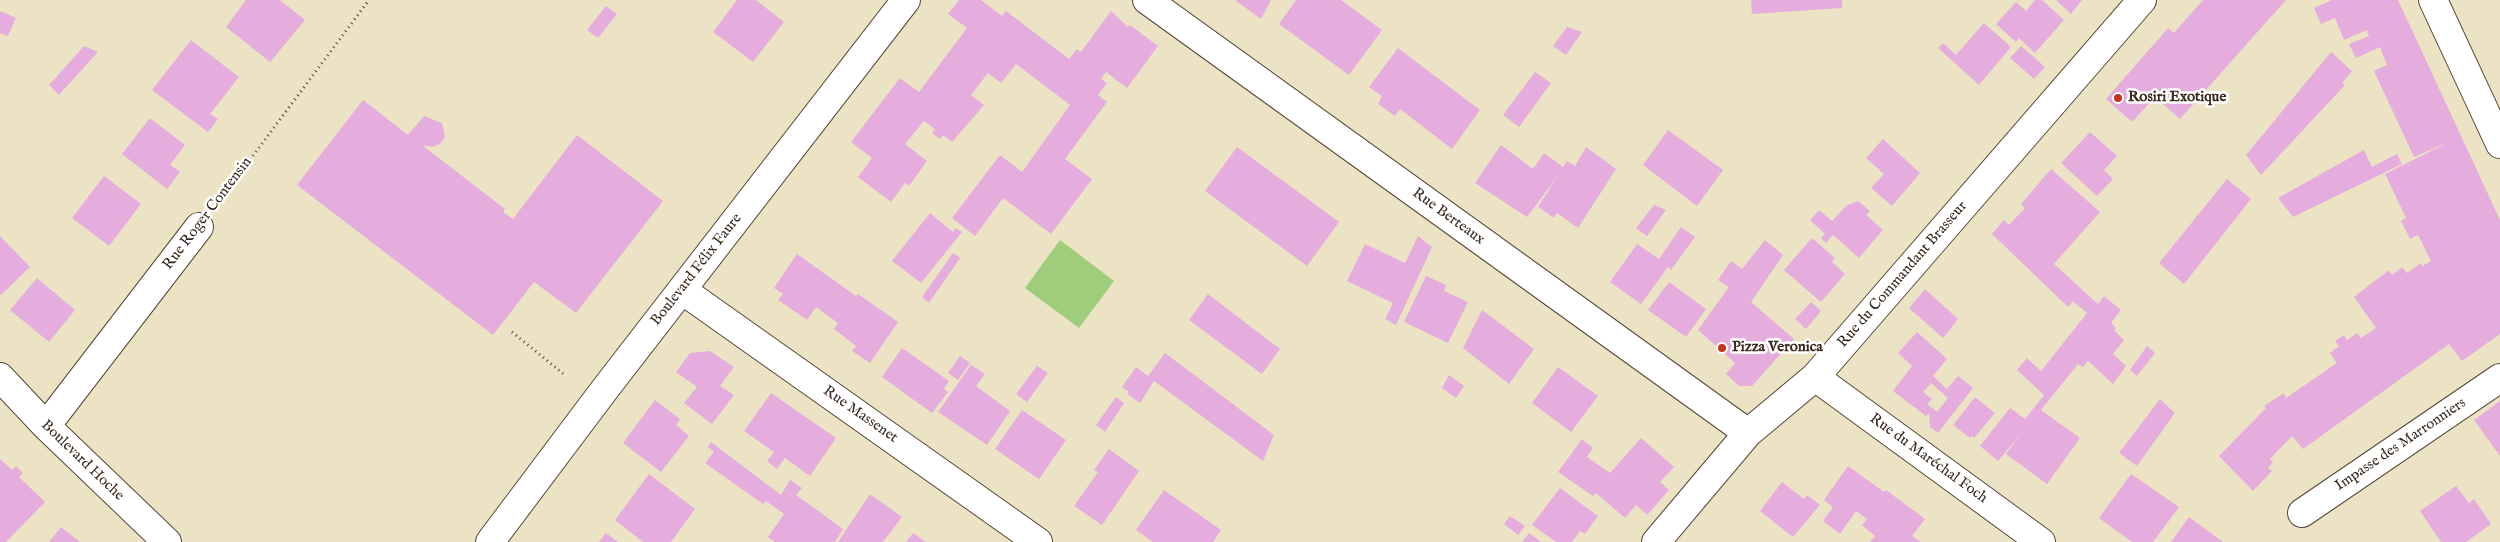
<!DOCTYPE html>
<html>
<head>
<meta charset="utf-8">
<style>
	body { margin:0 }
	canvas { display:block; background:#ebe3c3 }
</style>
</head>
<body>
<canvas width="2500" height="542"></canvas>
<script>
const ctx = document.querySelector('canvas').getContext('2d');
ctx.lineJoin = 'round';
function paint(path, color) {
  ctx.fillStyle = color;
  ctx.fill(path, 'evenodd');
}
function strokePath(path, color, width, dash) {
  ctx.strokeStyle = color;
  ctx.lineWidth = width;
  ctx.lineCap = dash ? 'butt' : 'round';
  ctx.setLineDash(dash || []);
  ctx.stroke(path);
}
function label(font, color, halo, rows, align = 'center') {
  ctx.font = font + ' "IM FELL English",serif';
  ctx.lineWidth = 5;
  ctx.setLineDash([]);
  ctx.textBaseline = 'middle';
  ctx.strokeStyle = halo;
  ctx.fillStyle = color;
  for (const [text, x, y, turn = 0] of rows) {
    ctx.save();
    ctx.translate(x, y);
    ctx.rotate((+turn || 0) * Math.PI / 180);
    ctx.textAlign = isNaN(turn) ? turn : align;
    if (halo) ctx.strokeText(text, 0, 0);
    ctx.fillText(text, 0, 0);
    ctx.restore();
  }
}
paint(new Path2D(`
	M1060,240L1114,281L1079,328L1025,288Z`), '#a0cd7b');
paint(new Path2D(`
	M246,0H280L305,20L270,62L226,27Z
	M737,0H756L784,22L753,62L713,32Z
	M959,0H981L1002,16L1006,11L1069,59L1077,49L1081,52L1111,11L1128,27L1130,25L1158,46L1127,88L1106,72L1101,79L1107,83L1098,95L1107,102L1065,159L1092,179L1051,234L1003,198L975,236L952,218L1000,155L1022,172L1070,105L1016,64L1001,83L988,73L971,95L984,105L952,142L943,135L940,139L932,133L935,129L924,121L905,144L927,161L909,186L905,183L891,202L858,177L872,158L851,142L900,78L919,92L967,28L948,14Z
	M1235,0H1271L1261,19Z
	M1296,0H1341L1382,30L1349,75L1279,24Z
	M1751,0H1842V8L1752,14Z
	M2035,0H2042L2064,20L2035,53L2019,38L2016,42L1996,24L2016,2L2026,11Z
	M2056,0H2082L2071,14Z
	M2203,0H2286L2180,119L2155,97L2132,122L2106,99L2168,28L2174,33Z
	M2332,0H2398L2500,220V334L2462,361L2449,344L2303,449L2292,436L2270,459L2273,462L2268,468L2272,471L2253,491L2219,456L2266,408L2264,406L2284,393L2286,398L2337,363L2330,353L2339,346L2335,341L2344,335L2347,340L2357,333L2361,338L2376,328L2354,297L2389,270L2392,275L2402,267L2407,273L2421,263L2422,266L2431,261L2418,235L2410,239L2401,221L2406,218L2385,174L2449,142L2414,157L2374,71L2387,65L2380,47L2356,58L2349,44L2369,36L2367,30L2344,40L2335,18L2321,24L2314,8Z
	M606,6L617,14L598,38L587,30Z
	M0,11L16,18L8,36L0,33Z
	M1984,23L2011,47L1979,85L1938,48L1943,43L1956,55Z
	M1567,27L1582,32L1566,55L1553,46Z
	M191,40L239,77L210,114L218,119L208,132L152,90Z
	M84,46L98,52L59,95L49,85Z
	M2021,46L2045,67L2034,79L2010,58Z
	M1398,48L1480,110L1452,149L1400,109L1395,116L1378,104L1382,96L1369,87Z
	M2331,52L2352,71L2342,83L2345,85L2261,175L2246,155Z
	M1535,72L1551,83L1519,127L1503,115Z
	M363,100L408,135L424,116L442,123L445,137L440,144L432,147L422,145L505,209L503,212L513,219L577,135L663,201L576,313L534,282L493,335L297,185Z
	M150,118L185,145L170,165L180,172L167,189L122,154Z
	M1668,130L1723,170L1697,206L1643,165Z
	M2090,132L2117,156L2104,170L2113,179L2097,196L2061,163Z
	M1883,139L1920,173L1892,206L1871,188L1884,174L1866,158Z
	M1501,145L1533,169L1544,153L1563,167L1567,161L1575,166L1586,147L1616,169L1578,228L1557,213L1554,218L1538,207L1557,177L1527,217L1475,183Z
	M1237,147L1339,222L1307,266L1205,191Z
	M2364,150L2372,167L2397,154L2402,164L2293,217L2278,198Z
	M2051,169L2100,212L2054,264L2098,304L2104,296L2121,310L2111,323L2116,328L2114,330L2124,340L2113,354L2126,366L2113,384L2088,361L2083,367L2078,364L2041,410L2080,438L2047,484L2006,454L2021,434L1998,461L1980,446L2010,408L2025,419L2044,395L2017,370L2027,358L2041,371L2087,313L2073,301L2068,307L1992,234L2004,220L2009,225L2025,208L2021,204Z
	M104,176L141,204L109,246L72,218Z
	M2227,179L2251,199L2184,284L2159,263Z
	M1858,201L1870,211L1866,215L1883,230L1859,258L1833,235L1826,243L1821,238L1825,234L1810,220L1819,210L1832,221L1846,206Z
	M1654,205L1666,210L1647,236L1636,228Z
	M930,213L953,232L956,228L962,232L921,283L892,261Z
	M1681,227L1695,237L1671,270L1668,267L1641,304L1610,282L1637,244L1659,259Z
	M0,236L30,267L1,295L0,294Z
	M1418,236L1432,247L1396,325L1385,319L1393,303L1347,281L1365,244L1405,263Z
	M1812,238L1835,258L1832,262L1845,274L1821,302L1784,270Z
	M1765,240L1783,255L1751,302L1794,339L1752,386H1739L1726,374L1735,363L1698,330L1729,287L1718,280L1731,261L1742,269Z
	M953,253L960,258L929,303L922,297Z
	M797,254L856,296L858,294L898,322L870,363L852,351L856,346L834,329L838,323L816,307L807,320L778,300L783,294L774,288Z
	M1426,276L1446,285L1444,291L1468,302L1448,343L1404,322Z
	M37,278L75,310L49,342L10,310Z
	M1669,282L1706,309L1686,337L1648,310Z
	M1925,289L1958,319L1943,338L1909,308Z
	M1208,294L1280,349L1262,374L1189,320Z
	M1811,302L1821,311L1806,329L1795,319Z
	M1482,310L1534,349L1509,384L1463,348Z
	M1917,332L1947,359L1933,376L1947,389L1958,376L1973,388L1938,433L1930,427L1929,413L1926,416L1893,391L1912,366L1898,353ZM1931,383L1948,398L1937,412L1927,404L1932,399L1923,392Z
	M2147,346L2155,353L2137,376L2130,370Z
	M902,348L949,381L944,389L948,392L932,413L882,377Z
	M710,351L734,367L720,386L734,395L712,424L684,403L697,387L676,372L690,353Z
	M1165,353L1274,435L1263,461L1154,381L1140,403L1127,394L1129,392L1122,387L1136,367L1148,376Z
	M960,356L970,363L958,380L948,373Z
	M971,365L985,374L976,386L1010,411L987,445L938,412Z
	M1037,366L1048,373L1027,402L1016,394Z
	M1558,367L1598,396L1571,432L1532,403Z
	M1449,375L1464,386L1456,398L1442,388Z
	M771,393L836,438L810,476L785,458L777,469L767,461L774,452L744,431Z
	M1116,397L1124,403L1105,432L1096,425Z
	M1975,397L1995,413L1974,438L1972,436L1970,438L1953,425Z
	M2160,399L2175,413L2137,466L2119,453Z
	M655,400L680,419L676,425L689,436L661,472L623,443Z
	M2500,401V456L2474,420Z
	M1022,410L1066,440L1039,479L995,449Z
	M1641,438L1674,467L1660,482L1669,490L1647,515L1636,505L1625,518L1596,493L1593,496L1558,472L1582,439L1593,448L1587,457L1610,473Z
	M711,442L781,495L790,480L802,488L796,495L843,529L835,542H775L768,537L784,514L766,501L763,504L705,463L714,452L708,447Z
	M1109,449L1139,471L1102,525L1074,506L1098,472L1094,470Z
	M0,459L12,470L16,466L23,473L19,477L45,502L6,542H0Z
	M1848,466L1884,492L1886,490L1925,519L1912,536L1921,542H1870L1875,536L1862,525L1867,519L1856,511L1840,534L1823,521L1833,507L1824,500Z
	M649,474L695,509L671,542H643L615,520Z
	M2131,474L2179,507L2153,542H2132L2099,518Z
	M1782,482L1804,499L1807,495L1820,505L1793,537L1760,511Z
	M2456,486L2469,503L2474,499L2491,524L2466,542H2441L2420,511Z
	M1560,488L1598,516L1585,534L1580,531L1572,542H1556L1532,525Z
	M1164,490L1221,530L1213,542H1153L1136,530Z
	M870,494L902,517L883,542H838Z
	M1510,516L1525,526L1518,535L1504,524Z
	M2189,517L2223,542H2171Z
	M61,527L80,542H49Z
	M606,533L618,542H599Z
	M913,533L926,542H906Z
	M1529,533L1541,542H1522Z`), '#e5adde');
const minor = new Path2D(`
	M1147,0L1748,433
	M2433,0L2500,144
	M682,290L1038,542
	M0,377L46,426L167,542
	M1815,377L2041,542
	M46,426L199,227
	M2302,513L2500,378
	M490,542L605,389L906,0
	M1656,542L1748,433L1815,377L2142,0`);
strokePath(minor, '#554637', 30);
strokePath(new Path2D(`
	M220,200L369,0
	M512,332L566,376`), '#554637', 3, [1, 4]);
strokePath(minor, '#fff', 28);
for (const [x, y, r, color] of [
	[2118,98,5,"#c8321e"],
	[1722,348,5,"#c8321e"]
]) {
  const dot = new Path2D();
  dot.arc(x, y, r, 0, 2 * Math.PI);
  ctx.fillStyle = color;
  ctx.fill(dot);
  strokePath(dot, '#fff', 2);
}
label('bold 15px', '#3b2a1e', '#fff', [
	["Rosiri Exotique",2128,98],
	["Pizza Veronica",1732,348]
], 'left');
label('15px', '#3b2a1e', '#fff', [
	["Rue Roger Contensin",208,214,-53],
	["Rue Berteaux",1448,217,36],
	["Boulevard Félix Faure",697,270,-52],
	["Rue du Commandant Brasseur",1903,275,-49],
	["Rue Massenet",860,415,35],
	["Impasse des Marronniers",2401,445,-34],
	["Rue du Maréchal Foch",1928,459,36],
	["Boulevard Hoche",82,461,44]
]);
</script>
</body>
</html>
